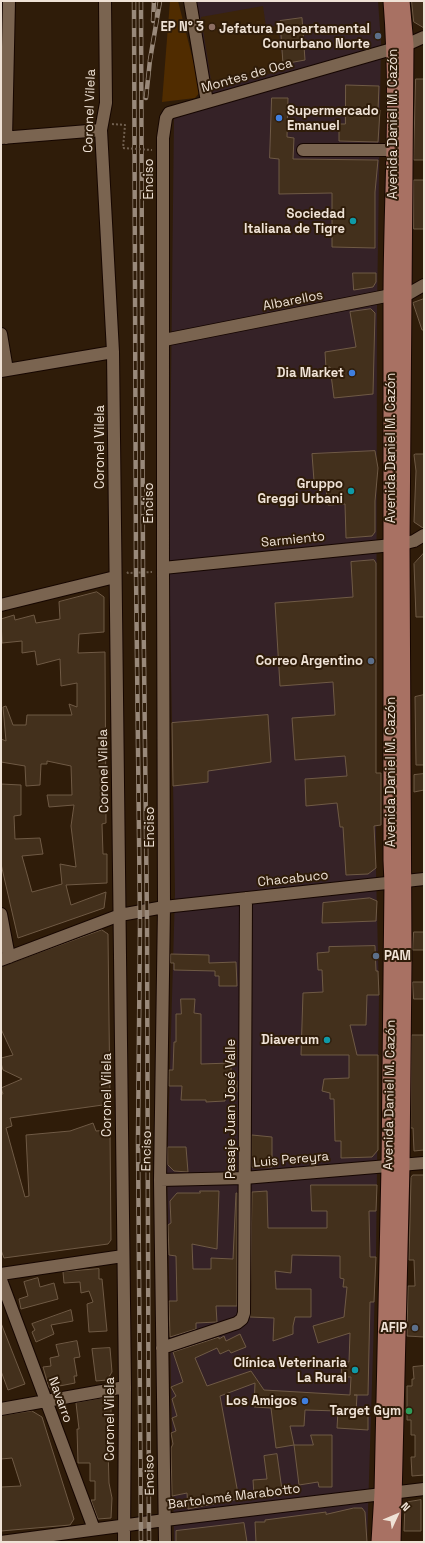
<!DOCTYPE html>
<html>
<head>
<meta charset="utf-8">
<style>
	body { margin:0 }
	#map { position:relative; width:425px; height:1543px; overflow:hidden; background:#2f1c09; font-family:"Space Grotesk",sans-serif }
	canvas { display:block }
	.frame { position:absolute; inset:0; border:2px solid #efe2d6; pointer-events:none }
	.north { position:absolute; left:377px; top:1495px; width:40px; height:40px; -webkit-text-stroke:3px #2f1c09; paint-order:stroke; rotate:46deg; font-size:11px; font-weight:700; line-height:16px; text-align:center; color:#efe2d6 }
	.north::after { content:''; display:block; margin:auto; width:14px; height:18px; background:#efe2d6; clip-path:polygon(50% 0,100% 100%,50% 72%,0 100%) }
</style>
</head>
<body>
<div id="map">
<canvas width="425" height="1543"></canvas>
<div class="frame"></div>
<div class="north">N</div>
</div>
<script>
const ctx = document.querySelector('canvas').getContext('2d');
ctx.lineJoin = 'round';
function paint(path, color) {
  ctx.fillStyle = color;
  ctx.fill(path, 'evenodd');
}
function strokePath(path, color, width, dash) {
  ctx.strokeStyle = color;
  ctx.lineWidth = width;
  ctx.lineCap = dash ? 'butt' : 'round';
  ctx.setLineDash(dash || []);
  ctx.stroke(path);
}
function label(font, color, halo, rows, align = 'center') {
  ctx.font = font + ' "Space Grotesk",sans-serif';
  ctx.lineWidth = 4;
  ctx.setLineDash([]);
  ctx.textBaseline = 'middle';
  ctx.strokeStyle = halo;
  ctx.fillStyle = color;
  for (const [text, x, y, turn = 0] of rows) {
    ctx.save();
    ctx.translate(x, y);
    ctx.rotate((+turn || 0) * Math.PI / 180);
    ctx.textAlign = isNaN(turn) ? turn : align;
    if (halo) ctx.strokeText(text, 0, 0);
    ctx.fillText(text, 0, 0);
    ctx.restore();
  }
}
paint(new Path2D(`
	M193,1H378L381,42L377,309L376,871L379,995L376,1257L367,1542H174L167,1171L175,893L169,560L174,116L214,105Z`), '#352227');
paint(new Path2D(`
	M263,6L266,27L278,26L284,70L221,87L211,80L201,17Z`), '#3b240a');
paint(new Path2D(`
	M170,1H178L200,88V92L195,98L162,102Z`), '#502c00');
const building = new Path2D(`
	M412,1H424V28L414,22Z
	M302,18L305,60L283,64L280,21Z
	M416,79H424V160H414Z
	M346,85L379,86L378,110H380L378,142L339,141V124H345Z
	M272,98H288L287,137L294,138L293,159L378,160L375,192V248L332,247V193L279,194V159L270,158Z
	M414,180H424V229H414Z
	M353,273H376V282L373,287L354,290Z
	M424,299V330H422L413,303Z
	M371,309L375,313L373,394L334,398L330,367L326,368L325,352L356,347L350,312Z
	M375,451L378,468L375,501V532L372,536L346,538L345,504L328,505L325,481H314L312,454Z
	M416,454H424V528H423L414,522L416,471L414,455Z
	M424,553V617H416L414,564Z
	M374,560L376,563V773H381V825L374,826L376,868L368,874L346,875L343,827H340L337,803L306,806L305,779L347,776L345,756L295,760L292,718L335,715L333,682L280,686L275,603L353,597L351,562Z
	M97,592L104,597V632L79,634L78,653L105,652L106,823L102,824L103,854H107V883L66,885L71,905L106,892L104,908L18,938L1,864V784L21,785V815L14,816L15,839L40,838L43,854L22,856L32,892L62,884L60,864L76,867L71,826L74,805L49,807L47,795H72L71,766L47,761V764H41L40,785L26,786L25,766L1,762V739L6,741L3,707L6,706L13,725H26L27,715H72L69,704L77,707V683L61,686L60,659L37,665L35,651L22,653V641L2,643L1,619L14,615L15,620L34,615L36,623L60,619L59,602Z
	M424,695V765H416L415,697Z
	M268,715L271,762L208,771V782L173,786L172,723Z
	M424,774V790L414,792V775Z
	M370,898L377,901L376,921L322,923L323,903Z
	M102,930L108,934L110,1104L10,1118L12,1126L6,1128L25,1197L29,1196L26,1135L70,1131L93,1123L96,1131L110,1130L111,1240L108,1244L4,1258L1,1250V1094H3L1,1088L22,1079L3,1070L1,1063V1058L13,1055L1,1029V967Z
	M414,932H424V950H413Z
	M375,946L376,971H378L379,995H367L366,1025H350L357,1055H378V1150L372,1157L341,1158V1141H335L334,1099H330V1093L322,1091L324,1079L349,1078V1055H301L303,993L323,992L322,970H318L317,953L329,952V947Z
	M171,954L209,955V963L236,962L237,986H219V976H215V971L174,970V963H171Z
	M413,982H424V999H414Z
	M181,999H195L194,1013L201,1014V1064L231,1063V1073L233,1074V1082L237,1081V1092H225V1101L206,1102V1100H181L182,1086H169V1070H173L174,1042H176V1014H181Z
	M412,1035H424V1150L414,1151L413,1128H411Z
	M252,1135L272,1137V1167H252Z
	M168,1147H186L188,1172L174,1171L168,1165Z
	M413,1175H424V1337L407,1336L408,1286H415L414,1260H409L411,1178Z
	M311,1185H377L376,1211H369L370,1257H376L374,1302H370L368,1395H354H357L356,1412L368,1413V1430L337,1428L338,1411L305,1410L304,1426H290L294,1445L276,1448L271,1408L254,1407L255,1383L220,1396L239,1499L188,1509L187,1493L172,1496L171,1448L173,1444L171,1433L176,1431L172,1418L177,1416L172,1399L176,1396L171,1387L183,1382L173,1352L219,1337V1339L224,1336L226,1341L240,1334L246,1347L231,1353L229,1350L220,1354L217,1348L195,1358L207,1386L251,1371L264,1390L350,1395L351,1377H341L342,1361L349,1362L350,1333L318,1343L313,1326L344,1317L347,1287H343L344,1279L340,1278V1256L292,1255L291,1273L275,1271L276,1289H311V1317H295L293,1326V1334L273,1341L274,1318L250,1317L252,1192L267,1191L268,1228H327V1211H312Z
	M200,1191H219L217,1249L192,1244L193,1269H211V1258L233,1259L236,1193H237V1306H216L217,1322L196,1323V1329L170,1337L169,1301H177L176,1256L169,1255L168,1225L171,1223L170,1201L177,1193H200Z
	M99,1269V1279H102L107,1331L89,1332L87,1304L93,1302L89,1291L81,1293L80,1282L64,1283L63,1272Z
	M38,1278L40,1287L54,1283L58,1299L21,1309L19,1299L28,1296L24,1282Z
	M71,1310L73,1321L51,1325L54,1334L36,1342L32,1332L35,1330L32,1324Z
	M1,1323L25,1384L8,1390L1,1371Z
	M77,1341L80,1357L74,1358L77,1376H74L75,1383L49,1388L43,1367L51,1366L50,1358L59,1356L56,1345Z
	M110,1348L112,1372L107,1380L96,1381L92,1349Z
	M424,1366V1475L412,1476L411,1457H415V1435H411V1420H407V1386H412V1379H414L413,1367Z
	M103,1398L111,1404V1448H108L109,1483L112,1498L111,1518L98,1519L91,1500H95V1481H90V1463H78L77,1429H79L76,1403Z
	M32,1411L42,1417L74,1519L70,1525L1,1531V1487L21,1486L12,1458L1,1459V1416Z
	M311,1435H332V1487H319L318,1482L299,1485L294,1445H313Z
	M277,1454L282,1490L254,1495L253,1480L267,1479L264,1456Z
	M421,1500V1531H404L405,1505L408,1502Z
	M354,1508H362L365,1512L367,1542H256L255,1522H265V1520L326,1512V1514Z
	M244,1523L247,1542H176V1531Z`);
paint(building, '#43301c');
strokePath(building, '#6f5a45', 1);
const minor = new Path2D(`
	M105,1L106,103L101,130L113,352L125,1387L124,1542
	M190,1L207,102
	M1,138L101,130
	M6,138L9,1
	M303,150H394
	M1,334L7,370
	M164,340L391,295L403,297L424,285
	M1,371L113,352
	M163,568L402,544L414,541L424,535
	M1,605L115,577
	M1,914L9,957
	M1,960L120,915L164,907L424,879
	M160,1180L244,1178L424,1163
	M1,1274L123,1256
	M1,1280L94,1529
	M162,1348L237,1323L242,1319L244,1313L246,898
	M1,1409L125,1387
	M1,1542L165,1520L424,1489
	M165,1542L160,1180L164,907L163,568V138L166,118L169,113L406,45L424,37`);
const major = new Path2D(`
	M379,1542L382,1493L389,1167L392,883L391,860C391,673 391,486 391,299C391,200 399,100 391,1
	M393,1542L402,1165L404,960L402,544L406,45L402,1`);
strokePath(minor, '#160600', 14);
strokePath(major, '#160600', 17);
strokePath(new Path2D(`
	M112,124L125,125L123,148
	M127,572L128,573L152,572`), '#705f4f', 2, [2, 2]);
strokePath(minor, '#7a6450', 12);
strokePath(major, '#a87163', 15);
const rail = new Path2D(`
	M134,1L136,572L140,923L138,1140L141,1542
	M141,1L143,572L147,921L149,1542
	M153,21L154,1
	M146,98L150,60L160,1`);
strokePath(rail, '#99897a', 4.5);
strokePath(rail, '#2f1c09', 3, [9]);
strokePath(new Path2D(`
	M123,148L152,150`), '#705f4f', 2, [2, 2]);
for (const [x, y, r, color] of [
	[212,27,4,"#8d6e63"],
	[378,36,4,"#5c6f8a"],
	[279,118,4,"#3f7fe0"],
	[353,221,4,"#0f9aa8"],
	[352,373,4,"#3f7fe0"],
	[351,491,4,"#0f9aa8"],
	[371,661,4,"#5c6f8a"],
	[376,956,4,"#5c6f8a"],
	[327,1040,4,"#0f9aa8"],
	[415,1328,4,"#5c6f8a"],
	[355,1370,4,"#0f9aa8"],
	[305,1401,4,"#3f7fe0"],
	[409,1411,4,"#2e9e5b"]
]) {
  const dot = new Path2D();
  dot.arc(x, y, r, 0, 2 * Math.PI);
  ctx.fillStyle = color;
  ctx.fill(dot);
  strokePath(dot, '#2f1c09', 1.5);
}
label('bold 13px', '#efe2d6', '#2f1c09', [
	["EP N° 3",204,27],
	["Jefatura Departamental",370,29],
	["Conurbano Norte",370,44],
	["Supermercado",287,111,"left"],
	["Emanuel",287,126,"left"],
	["Sociedad",345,214],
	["Italiana de Tigre",345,229],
	["Dia Market",344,373],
	["Gruppo",343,484],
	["Greggi Urbani",343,499],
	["Correo Argentino",363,661],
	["PAM",384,956,"left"],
	["Diaverum",319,1040],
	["AFIP",407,1328],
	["Clínica Veterinaria",347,1363],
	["La Rural",347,1378],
	["Los Amigos",297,1401],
	["Target Gym",401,1411]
], 'right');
label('13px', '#efe2d6', '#2f1c09', [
	["Montes de Oca",247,76,-16],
	["Coronel Vilela",90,111,-88],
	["Avenida Daniel M. Cazón",393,124,-90],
	["Enciso",149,179,-90],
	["Albarellos",293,301,-11],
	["Coronel Vilela",100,447,-90],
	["Avenida Daniel M. Cazón",391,448,-90],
	["Enciso",149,503,-90],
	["Sarmiento",293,540,-6],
	["Coronel Vilela",104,771,-91],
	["Avenida Daniel M. Cazón",391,772,-90],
	["Enciso",150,827,-90],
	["Chacabuco",293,879,-6],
	["Coronel Vilela",107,1095,-90],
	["Avenida Daniel M. Cazón",390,1095,-89],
	["Pasaje Juan José Valle",231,1109,-90],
	["Enciso",147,1151,-89],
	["Luis Pereyra",291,1160,-5],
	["Navarro",60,1400,70],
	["Coronel Vilela",110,1419,-90],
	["Enciso",150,1475,-91],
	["Bartolomé Marabotto",234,1497,-7]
]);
</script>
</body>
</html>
